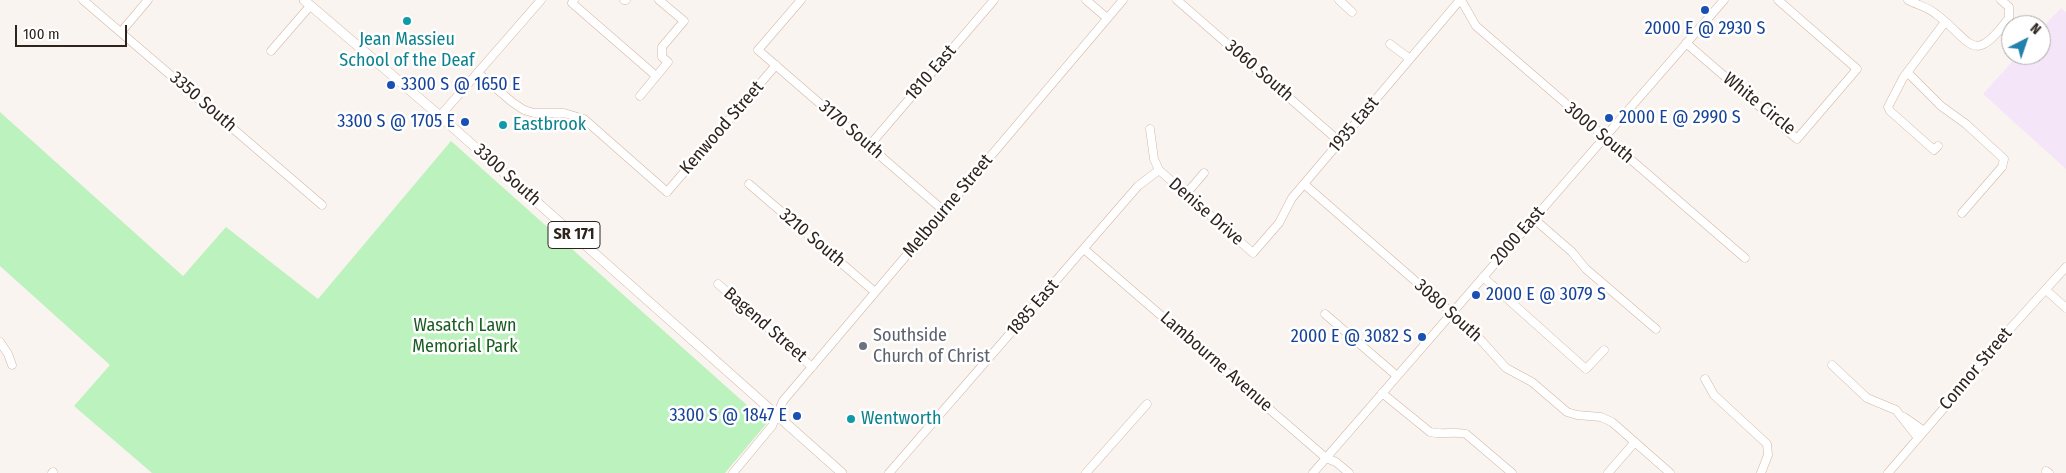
<!DOCTYPE html>
<html>
<head>
<meta charset="utf-8">
<style>
	body { margin:0 }
	#map { position:relative; width:2066px; height:473px; overflow:hidden; background:#faf4f0; font-family:"Fira Sans Condensed",sans-serif }
	canvas { display:block }
	.north { position:absolute; left:2001px; top:15px; width:50px; height:50px; box-sizing:border-box; background:#fff; border:1px solid #aca7a5; border-radius:50%; rotate:41deg; font-size:14px; font-weight:700; line-height:20px; text-align:center; color:#2f231d }
	.north::after { content:''; display:block; margin:auto; width:18px; height:22px; background:#2280ad; clip-path:polygon(50% 0,100% 100%,50% 72%,0 100%) }
	.scale { position:absolute; left:15px; top:25px; width:112px; height:22px; box-sizing:border-box; border:2px solid #2f231d; border-top:0; padding-left:6px; font-size:15px; line-height:18px; white-space:nowrap; color:#2f231d; -webkit-text-stroke:4px #fff; paint-order:stroke }
</style>
</head>
<body>
<div id="map">
<canvas width="2066" height="473"></canvas>
<div class="north">N</div>
<div class="scale">100 m</div>
</div>
<script>
const ctx = document.querySelector('canvas').getContext('2d');
ctx.lineJoin = 'round';
function paint(path, color) {
  ctx.fillStyle = color;
  ctx.fill(path, 'evenodd');
}
function strokePath(path, color, width, dash) {
  ctx.strokeStyle = color;
  ctx.lineWidth = width;
  ctx.lineCap = dash ? 'butt' : 'round';
  ctx.setLineDash(dash || []);
  ctx.stroke(path);
}
function label(font, color, halo, rows, align = 'center') {
  ctx.font = font + ' "Fira Sans Condensed",sans-serif';
  ctx.lineWidth = 5;
  ctx.setLineDash([]);
  ctx.textBaseline = 'middle';
  ctx.strokeStyle = halo;
  ctx.fillStyle = color;
  for (const [text, x, y, turn = 0] of rows) {
    ctx.save();
    ctx.translate(x, y);
    ctx.rotate((+turn || 0) * Math.PI / 180);
    ctx.textAlign = isNaN(turn) ? turn : align;
    if (halo) ctx.strokeText(text, 0, 0);
    ctx.fillText(text, 0, 0);
    ctx.restore();
  }
}
paint(new Path2D(`
	M2061,8L2066,12V169L1983,94L2018,55H2041V29Z`), '#f5e5f8');
paint(new Path2D(`
	M0,112L183,276L226,227L318,299L451,141L767,423L725,473H152L74,406L110,365L0,266Z`), '#bcf2bd');
const minor = new Path2D(`
	M83,0L322,205
	M574,0L572,3L656,76
	M624,0H626
	M801,0L758,50L944,211
	M1086,0L1107,18
	M1177,0L1340,142
	M1339,0L1352,12
	M1461,0L1476,26L1745,258
	M1908,0C1917,5 1928,7 1936,14C1973,42 1972,67 2009,18V7L2001,0
	M121,32L148,0
	M1686,43L1797,139L1857,69L1778,0
	M1390,44L1410,59
	M271,51L310,6
	M478,73L512,102L524,110L534,113H564L584,119L667,192L776,65
	M1908,73L1941,106L1966,124L2004,159L2002,167L1962,213
	M640,96L668,62L662,57V47L684,21L659,0
	M440,116L541,0
	M1150,129L1154,159L1159,170L1253,253L1279,223L1292,198L1460,0
	M869,146L994,0
	M1938,146L1934,150L1890,111L1888,107L1903,78L1945,22
	M749,184L875,292
	M1304,184L1452,313L1479,338L1506,368L1532,382L1567,412L1577,415L1601,417L1612,422L1670,473
	M1186,194L1204,173
	M1534,219L1572,252L1586,269L1656,329
	M1084,249L1326,458L1336,462L1349,473
	M1483,277L1586,369L1604,350
	M718,284L812,367
	M2046,290L2066,308
	M1325,314L1397,376
	M0,342L8,354L12,365
	M1832,365L1867,398L1896,410L1918,438
	M1705,379L1714,395L1767,444L1768,455L1761,473
	M1382,393L1430,432C1442,435 1454,431 1466,434L1512,473
	M1904,417L1924,431
	M2046,471L2049,473
	M52,473L53,472
	M733,473L772,426L783,401L1123,0
	M889,473L1138,186L1159,170
	M1086,473L1147,404
	M1313,473L1724,0
	M1608,473L1635,442
	M1888,473L1994,350L2008,331L2066,267`);
const major = new Path2D(`
	M304,0L440,116L842,473`);
strokePath(minor, '#d3b5a3', 9);
strokePath(major, '#d3b5a3', 10);
strokePath(minor, '#fff', 8);
strokePath(major, '#fff', 9);
for (const [x, y, r, color] of [
	[1705,10,5,"#1a4fb4"],
	[407,21,5,"#0f9aa8"],
	[391,85,5,"#1a4fb4"],
	[1609,118,5,"#1a4fb4"],
	[465,122,5,"#1a4fb4"],
	[503,125,5,"#0f9aa8"],
	[1476,295,5,"#1a4fb4"],
	[1422,337,5,"#1a4fb4"],
	[863,346,5,"#6b7280"],
	[797,416,5,"#1a4fb4"],
	[851,419,5,"#0f9aa8"]
]) {
  const dot = new Path2D();
  dot.arc(x, y, r, 0, 2 * Math.PI);
  ctx.fillStyle = color;
  ctx.fill(dot);
  strokePath(dot, '#fff', 2);
}
for (const [x, y, w] of [
	[574,235,52]
]) {
  const box = new Path2D();
  box.roundRect(x - w / 2, y - 13.5, w, 27, 4);
  ctx.fillStyle = '#fff';
  ctx.fill(box);
  strokePath(box, '#2f231d', 1);
}
label('bold 16px', '#2f231d', null, [
	["SR 171",574,235]
]);
label('18px', '#164399', '#fff', [
	["2000 E @ 2930 S",1705,29,"center"],
	["3300 S @ 1650 E",401,85],
	["2000 E @ 2990 S",1619,118],
	["3300 S @ 1705 E",455,122,"right"],
	["2000 E @ 3079 S",1486,295],
	["2000 E @ 3082 S",1412,337,"right"],
	["3300 S @ 1847 E",787,416,"right"]
], 'left');
label('18px', '#0d838f', '#fff', [
	["Jean Massieu",407,40,"center"],
	["School of the Deaf",407,61,"center"],
	["Eastbrook",513,125],
	["Wentworth",861,419]
], 'left');
label('18px', '#2f231d', '#fff', [
	["3060 South",1259,71,41],
	["1810 East",931,73,-49],
	["3350 South",203,102,41],
	["White Circle",1759,104,39],
	["1935 East",1354,125,-50],
	["Kenwood Street",722,128,-49],
	["3170 South",851,130,41],
	["3000 South",1599,133,40],
	["3300 South",507,175,42],
	["Melbourne Street",948,206,-50],
	["Denise Drive",1206,212,41],
	["2000 East",1518,236,-49],
	["3210 South",812,238,40],
	["1885 East",1033,308,-49],
	["3080 South",1448,311,42],
	["Bagend Street",765,325,41],
	["Lambourne Avenue",1216,362,41],
	["Connor Street",1976,369,-50]
]);
label('18px', '#1a5d22', '#fff', [
	["Wasatch Lawn",465,326],
	["Memorial Park",465,347]
]);
label('18px', '#5b616d', '#fff', [
	["Southside",873,336],
	["Church of Christ",873,357]
], 'left');
</script>
</body>
</html>
